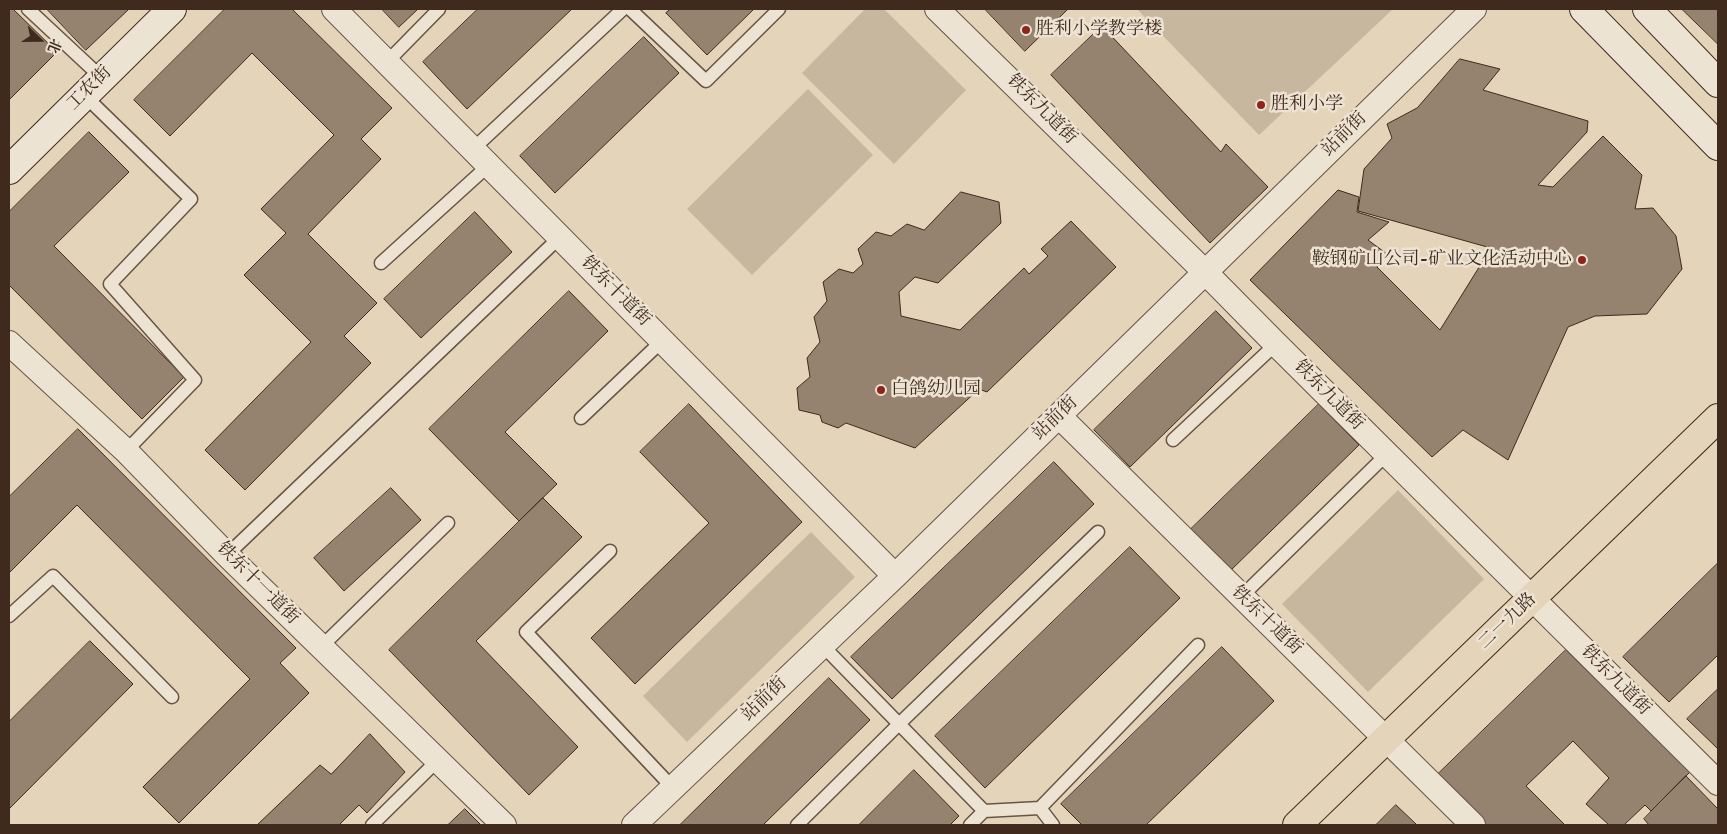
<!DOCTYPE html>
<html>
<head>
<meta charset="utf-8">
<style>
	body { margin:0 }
	#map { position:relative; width:1727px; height:834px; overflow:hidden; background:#e4d4ba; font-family:"IM FELL English","Noto Serif SC",serif }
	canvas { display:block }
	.frame { position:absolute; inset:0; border:10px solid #402a1e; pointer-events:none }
	.north { position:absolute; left:15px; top:15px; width:50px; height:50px; -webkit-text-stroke:4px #ede3d2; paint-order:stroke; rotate:112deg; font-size:14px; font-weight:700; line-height:20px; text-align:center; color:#402a1e }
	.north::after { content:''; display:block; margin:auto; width:18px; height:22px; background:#402a1e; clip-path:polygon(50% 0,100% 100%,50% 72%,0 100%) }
</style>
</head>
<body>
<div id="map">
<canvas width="1727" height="834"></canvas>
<div class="frame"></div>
<div class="north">北</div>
</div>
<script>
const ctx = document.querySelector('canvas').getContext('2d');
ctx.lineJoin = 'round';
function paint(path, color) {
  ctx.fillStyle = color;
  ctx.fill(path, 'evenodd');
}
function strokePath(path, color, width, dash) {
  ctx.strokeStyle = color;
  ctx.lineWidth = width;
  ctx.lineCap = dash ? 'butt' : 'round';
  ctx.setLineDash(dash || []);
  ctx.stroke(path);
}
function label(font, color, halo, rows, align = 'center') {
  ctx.font = font + ' "IM FELL English","Noto Serif SC",serif';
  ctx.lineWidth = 5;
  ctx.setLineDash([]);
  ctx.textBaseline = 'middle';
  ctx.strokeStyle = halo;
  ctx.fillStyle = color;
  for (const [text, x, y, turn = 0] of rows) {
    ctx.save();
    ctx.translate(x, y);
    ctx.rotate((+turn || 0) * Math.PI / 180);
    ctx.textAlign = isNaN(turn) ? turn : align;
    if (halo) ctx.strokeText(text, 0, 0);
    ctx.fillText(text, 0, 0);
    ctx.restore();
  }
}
paint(new Path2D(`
	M865,9H884L966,90L894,164L802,73Z
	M1137,9H1393L1259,135Z
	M808,89L873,155L752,275L687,209Z
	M1398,490L1484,579L1368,692L1282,604Z
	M811,532L855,577L687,742L643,696Z`), '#c8b79f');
const building = new Path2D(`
	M9,9H13L57,52L9,100Z
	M47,9H129L86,50Z
	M225,9H292L392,108L361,139L381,159L308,234L377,303L344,336L371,363L245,490L205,450L311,342L244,275L286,233L261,209L334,135L252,53L170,136L134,100Z
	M382,9H418L399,27Z
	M478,9H572L467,109L423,62Z
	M671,9H754L707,55L666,13Z
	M985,9H1068L1025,51Z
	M1682,9H1718V44Z
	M1102,26L1221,152L1226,144L1268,187L1210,243L1051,75Z
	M644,37L679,73L555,193L520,156Z
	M1460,59L1500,69L1483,90L1588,121L1587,132L1538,185L1553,187L1603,136L1642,175L1635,209L1653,208L1676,236L1682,269L1647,314L1595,316L1568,327L1508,460L1463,430L1432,457L1250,280L1338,190L1359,197L1357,212L1389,222L1368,240L1387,254L1377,267L1440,330L1491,248L1358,211L1364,169L1392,138L1387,124L1417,108Z
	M89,132L129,172L54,246L184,377L142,419L9,285V212Z
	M961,192L999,202L1001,223L938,283L915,277L899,292L901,316L960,330L1024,268L1029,274L1048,256L1041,249L1071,221L1116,267L987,392L979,389L915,448L846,423L838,428L822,422L820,415L799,410L797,388L810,377L807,358L820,342L814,317L827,301L823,282L839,269L853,273L863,264L858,249L876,232L891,236L907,224L924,230Z
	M475,212L512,252L421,338L384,299Z
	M569,291L608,331L505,432L557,484L519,521L429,429Z
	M1216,311L1252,348L1130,467L1094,430Z
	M689,404L802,522L635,684L591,638L709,523L640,452Z
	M1319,404L1359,445L1229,572L1189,531Z
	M78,429L296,648L280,663L309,693L179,823L143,787L250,679L77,505L9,573V497Z
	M1054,462L1094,504L892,699L851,657Z
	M391,488L421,520L344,591L314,558Z
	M543,498L582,537L476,641L578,747L529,795L389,650Z
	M1130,547L1180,598L985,788L935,736Z
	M1718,563V655L1669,702L1623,657Z
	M90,641L133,684L9,809V722Z
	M1222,647L1274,701L1146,825H1082L1061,804Z
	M1566,650L1691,771L1651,811L1645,805L1624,825H1609L1586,804L1609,778L1573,741L1526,786L1565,825H1479L1433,779Z
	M829,678L870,720L763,825H680Z
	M1718,689V749L1687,719Z
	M370,734L405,772L367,813L359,805L339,825H257L320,765L331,774Z
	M914,770L959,816L950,825H859Z
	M1686,776L1718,809V825H1649L1644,819Z
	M1396,805L1417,825H1376Z
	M465,809L481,825H448Z`);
paint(building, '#95826f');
strokePath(building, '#402a1e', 1);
const lane = new Path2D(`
	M28,9L102,78
	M630,9L706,81L779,9
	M386,63L439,9
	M84,95L191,199L110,284L195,380L126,451
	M473,149L623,9
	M381,263L489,165
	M581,418L662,341
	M1173,440L1276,344
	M610,551L526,632L673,788
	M227,555L560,237
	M1241,597L1387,454
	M9,616L53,576L172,697
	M822,645L984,811
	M321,647L448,523
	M1040,808L1053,825
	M372,825L438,760
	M797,825L899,724L1098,532
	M970,825L984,811L1040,808L1198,645`);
const street = new Path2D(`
	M334,9L895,576
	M937,9L1206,273L1276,344L1718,783
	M9,343L126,451L227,555L504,825
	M1059,416L1473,825
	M634,825L895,576L1474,9`);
const secondary = new Path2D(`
	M1584,9L1718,146
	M1647,9L1718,83
	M9,170L172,9`);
const primary = new Path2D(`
	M1297,825L1718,418`);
strokePath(lane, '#695445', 15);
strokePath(street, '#695445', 26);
strokePath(secondary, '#402a1e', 30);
strokePath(primary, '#402a1e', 30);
strokePath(lane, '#ede3d2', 12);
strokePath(street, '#ede3d2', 24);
strokePath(secondary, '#ede3d2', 28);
strokePath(primary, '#e4d4ba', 28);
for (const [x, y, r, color] of [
	[1026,30,5,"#8f2418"],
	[1261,105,5,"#8f2418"],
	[1582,260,5,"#8f2418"],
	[881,390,5,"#8f2418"]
]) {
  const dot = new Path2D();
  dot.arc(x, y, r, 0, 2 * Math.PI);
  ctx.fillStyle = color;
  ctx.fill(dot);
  strokePath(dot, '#ede3d2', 2);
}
label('18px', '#402a1e', '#ede3d2', [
	["胜利小学教学楼",1036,30],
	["胜利小学",1271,105],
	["鞍钢矿山公司-矿业文化活动中心",1572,260,"right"],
	["白鸽幼儿园",891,390]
], 'left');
label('18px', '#402a1e', '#ede3d2', [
	["工农街",90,89,-45],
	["铁东九道街",1041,110,45],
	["站前街",1345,135,-45],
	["铁东十道街",615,292,45],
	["铁东九道街",1328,396,45],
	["站前街",1056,419,-44],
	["铁东十一道街",257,584,45],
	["铁东十道街",1266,621,44],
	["二一九路",1508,622,-44],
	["铁东九道街",1615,681,45],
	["站前街",765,700,-44]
]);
</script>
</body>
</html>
